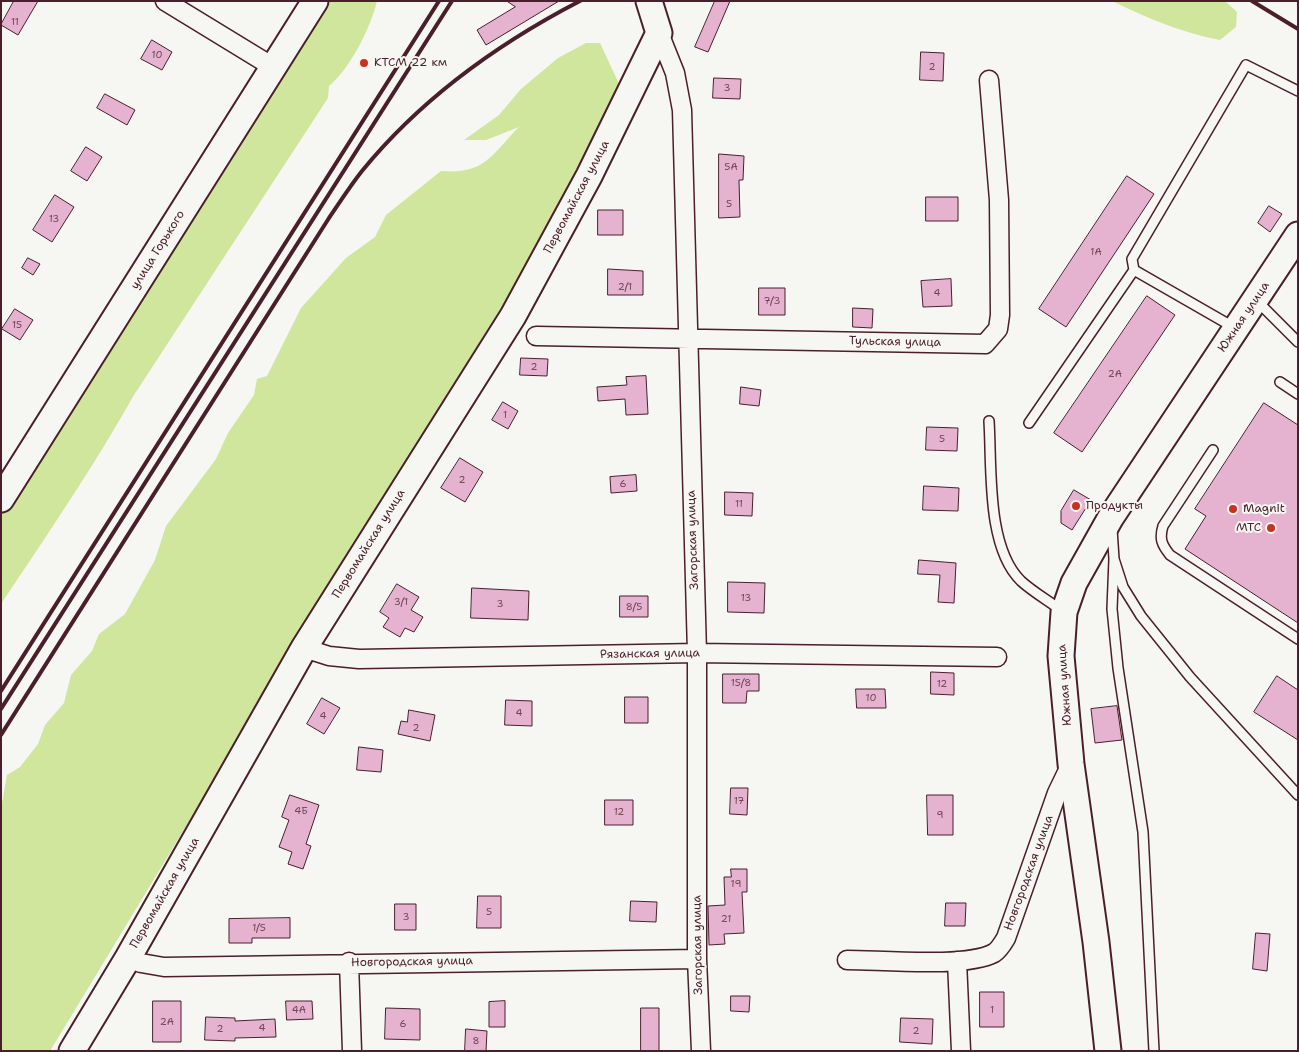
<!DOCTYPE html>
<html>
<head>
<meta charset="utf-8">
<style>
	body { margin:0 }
	#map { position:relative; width:1299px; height:1052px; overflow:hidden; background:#f6f6f2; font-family:"Shantell Sans",sans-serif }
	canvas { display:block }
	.frame { position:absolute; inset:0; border:2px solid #4a1f2b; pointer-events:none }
</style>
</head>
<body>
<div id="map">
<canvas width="1299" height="1052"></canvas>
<div class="frame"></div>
</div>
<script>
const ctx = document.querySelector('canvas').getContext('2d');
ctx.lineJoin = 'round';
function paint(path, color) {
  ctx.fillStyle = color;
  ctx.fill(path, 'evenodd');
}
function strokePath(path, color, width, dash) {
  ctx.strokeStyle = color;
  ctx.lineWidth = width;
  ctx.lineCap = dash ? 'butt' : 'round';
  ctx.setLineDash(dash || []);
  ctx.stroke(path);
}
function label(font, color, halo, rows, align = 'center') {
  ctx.font = font + ' "Shantell Sans",sans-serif';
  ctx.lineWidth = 4;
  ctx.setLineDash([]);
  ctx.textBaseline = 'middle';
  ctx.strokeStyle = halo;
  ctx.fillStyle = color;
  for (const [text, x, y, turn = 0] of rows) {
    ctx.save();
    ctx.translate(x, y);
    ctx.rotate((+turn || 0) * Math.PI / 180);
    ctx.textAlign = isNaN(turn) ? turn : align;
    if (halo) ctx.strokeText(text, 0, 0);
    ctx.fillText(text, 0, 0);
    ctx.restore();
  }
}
paint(new Path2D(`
	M324,1H377C371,27 350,69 329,86L328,98L134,395C94,466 47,535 1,604V508Z
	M1112,1H1225L1237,12L1236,27L1220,40C1182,33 1147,18 1112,1Z
	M586,43H600L620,86L580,175L500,324L254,714L50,1051H1V809L7,775L20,767L38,744L45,725L64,703L71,675L92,651L99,634L125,614L155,560L166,526L216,459L228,433L254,395L257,379L267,376L301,308L346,258L375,237L386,215L441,171C485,175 492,154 519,127L486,140H464L499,115L521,89L558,58Z`), '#cfe69c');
const building = new Path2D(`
	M14,1H38L18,35L1,25Z
	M507,1H559L486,45L477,30L515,7Z
	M715,1H730L708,52L695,47Z
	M152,40L172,52L162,70L141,59Z
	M921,52L944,53L943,81L920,80Z
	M714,78L741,79L740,99L713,98Z
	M105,94L135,110L127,125L97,108Z
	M86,147L102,157L87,181L71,171Z
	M719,154L744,156L743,180H739L740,217L719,218Z
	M1127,176L1154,194L1066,327L1039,309Z
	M55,195L74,207L52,242L33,230Z
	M926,197H958V221H926Z
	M1269,206L1282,214L1270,232L1258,223Z
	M598,210H623V235H598Z
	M28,258L40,264L33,275L22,268Z
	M608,269L643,271V295H608Z
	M951,279L952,306L923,307L921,281Z
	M759,288H785V315H759Z
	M1147,296L1175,315L1082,452L1054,433Z
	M853,308L873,309L872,328L853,327Z
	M15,309L33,320L20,340L2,329Z
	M521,358L548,359L547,376L520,375Z
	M646,376L648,414L626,415L625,399L598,401L597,387L627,385L626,377Z
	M741,387L761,390L759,406L740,404Z
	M503,402L518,411L508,429L492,420Z
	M1264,403L1298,425V623L1185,549L1206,516L1195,509Z
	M927,427L958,428L957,451L926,450Z
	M460,458L483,472L465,502L441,488Z
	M636,475L637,491L611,493L610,477Z
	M924,486L959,488L958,511L923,510Z
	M1074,490L1091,500L1072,530L1061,523V511Z
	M725,492L753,493L752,516L725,515Z
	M919,560L956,563L954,603L938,602L940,575L918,574Z
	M728,582L765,583L764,613L728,612Z
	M397,584L419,597L411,610L423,617L414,632L405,628L400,637L383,627L389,618L380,612Z
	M472,588L529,591L528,620L471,618Z
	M620,596H648V617H620Z
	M931,672L954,673V695L931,694Z
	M723,674H759V691H747L746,703H723Z
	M1277,676L1298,690V740L1254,712Z
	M856,689H885L886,708H857Z
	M625,697H648V723H625Z
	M322,698L340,708L324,734L307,724Z
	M506,700L532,701V726L505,725Z
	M1117,706L1122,740L1095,743L1091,709Z
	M409,710L435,715L430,741L398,734L401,721L407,722Z
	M359,747L383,750L381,772L357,770Z
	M731,788H748L747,815L730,814Z
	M290,795L319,805L306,844L311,846L303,869L288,864L292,852L279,847L289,820L282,817Z
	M927,795H953V835H928Z
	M605,800H633V825H605Z
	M731,869H747V892H742L744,933L724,934L725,944L709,945L708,906L725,905L724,877H731Z
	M478,896H501V928H477Z
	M631,901L657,902L656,922L630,921Z
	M946,903H966L965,926H945Z
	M395,904H416V930H395Z
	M290,918V938H252V943H229V919Z
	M1256,933L1270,934L1267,971L1253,969Z
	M980,992H1004V1027H980Z
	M731,996H750L749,1012L731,1011Z
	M153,1001H181V1042H153Z
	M286,1001H312L313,1019L287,1020Z
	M505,1001V1027H489V1002Z
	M386,1008L420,1009V1040L385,1039Z
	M641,1008H659V1051H641Z
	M206,1017L235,1018V1021L275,1019L276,1037L235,1038V1041L205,1040Z
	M901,1018L933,1019L932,1044L900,1042Z
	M466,1029L487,1031L486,1051H465Z`);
paint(building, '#e5b2cf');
strokePath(building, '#4a1f2b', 1);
const lane = new Path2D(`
	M1134,270L1132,259L1246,65L1298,91
	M1257,301L1298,342
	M1280,382L1298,394
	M989,421C992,467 986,547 1021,581C1033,592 1049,601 1062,611
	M1029,423L1134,270L1235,328
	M1213,450L1163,526C1159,539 1162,545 1170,555L1298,639
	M1112,529L1114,559L1123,587L1141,616L1190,677L1298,795
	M1114,559L1112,609L1118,668L1143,832L1154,1051`);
const street = new Path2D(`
	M165,1L273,67
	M659,33L675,73L682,110L697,653V959L701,1051
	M536,336L985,344L998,329L1000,315L999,200L989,80
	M304,648L329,656L359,659L697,653L997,657
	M128,958L141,963L164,967L697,959
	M847,960C881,960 967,968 994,953C999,950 1003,943 1006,938L1057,793L1071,764
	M957,961L961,1051
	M349,962L352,1051`);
const secondary = new Path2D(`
	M1,499L315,1
	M72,1051L128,958L304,648L513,316L589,176L659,33L649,1
	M1108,1051L1096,942L1071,764L1061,656L1064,612L1074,583L1111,517L1298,235`);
strokePath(lane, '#4a1f2b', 12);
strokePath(street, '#4a1f2b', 21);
strokePath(secondary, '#4a1f2b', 29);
strokePath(lane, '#f6f6f2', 9);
strokePath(street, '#f6f6f2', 18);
strokePath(secondary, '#f6f6f2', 25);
strokePath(new Path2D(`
	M1252,1L1298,29
	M1,691L439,1
	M1,709L452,1
	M1,735L329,218C340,202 350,186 362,171C420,100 499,43 580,1`), '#4a1f2b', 4);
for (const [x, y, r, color] of [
	[364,63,5,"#c8321e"],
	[1076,506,5,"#c8321e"],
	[1233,509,5,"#c8321e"],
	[1271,528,5,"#c8321e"]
]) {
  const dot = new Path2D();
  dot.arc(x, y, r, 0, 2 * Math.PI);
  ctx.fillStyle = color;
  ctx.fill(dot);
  strokePath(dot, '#f6f6f2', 2);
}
label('10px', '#714454', null, [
	["11",15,22],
	["10",157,55],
	["2",932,67],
	["3",727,88],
	["5А",731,167],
	["5",729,204],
	["13",54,219],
	["1А",1096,252],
	["2/1",625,287],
	["4",937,293],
	["7/3",772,301],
	["15",17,325],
	["2",534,367],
	["2А",1115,374],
	["1",505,415],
	["5",942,439],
	["2",462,480],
	["6",623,484],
	["11",739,504],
	["13",746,598],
	["3/1",401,602],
	["3",500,604],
	["8/5",634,607],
	["15/8",741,683],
	["12",942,684],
	["10",871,698],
	["4",519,713],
	["4",323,716],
	["2",416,728],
	["17",739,801],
	["4Б",301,811],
	["12",619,812],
	["9",940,815],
	["19",736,884],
	["5",489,912],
	["3",406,917],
	["21",726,919],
	["1/5",259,928],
	["4А",299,1010],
	["1",992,1010],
	["2А",167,1022],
	["6",403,1024],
	["4",262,1028],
	["2",220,1029],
	["2",916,1031],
	["8",476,1041]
]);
label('12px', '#4a1f2b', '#f6f6f2', [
	["КТСМ 22 км",374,63],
	["Продукты",1086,506],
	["Magnit",1243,509],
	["МТС",1261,528,"right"]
], 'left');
label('12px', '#4a1f2b', '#f6f6f2', [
	["Первомайская улица",577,197,-62],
	["улица Горького",158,250,-58],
	["Южная улица",1244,317,-56],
	["Тульская улица",895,342,1],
	["Загорская улица",693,540,-92],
	["Первомайская улица",369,544,-58],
	["Рязанская улица",650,654,-1],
	["Южная улица",1065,685,-94],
	["Новгородская улица",1029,873,-70],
	["Первомайская улица",165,893,-60],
	["Загорская улица",698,945,-91],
	["Новгородская улица",412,962,-1]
]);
</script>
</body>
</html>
